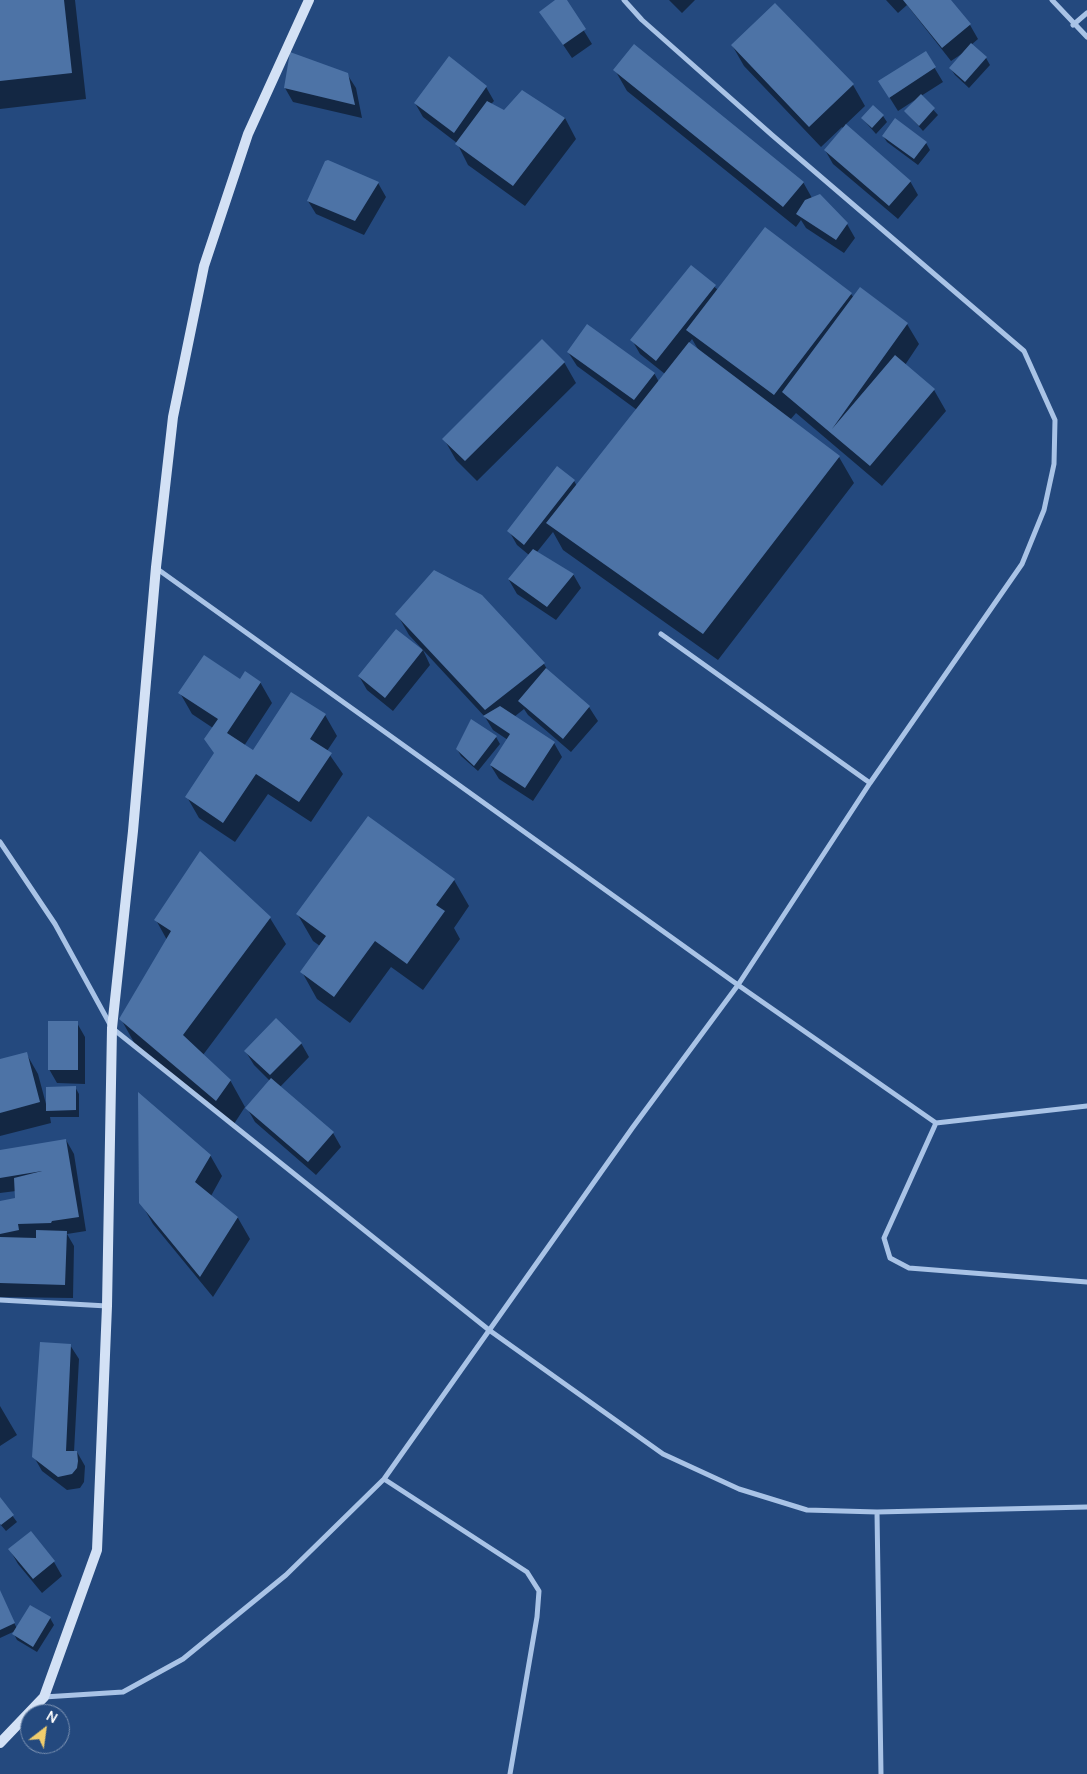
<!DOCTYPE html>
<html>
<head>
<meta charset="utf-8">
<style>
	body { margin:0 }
	#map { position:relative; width:1087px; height:1774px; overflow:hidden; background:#24497e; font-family:Manrope,sans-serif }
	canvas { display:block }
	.north { position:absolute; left:20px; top:1704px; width:50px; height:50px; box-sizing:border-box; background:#24497e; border:1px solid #7c92b2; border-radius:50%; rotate:30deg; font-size:14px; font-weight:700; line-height:20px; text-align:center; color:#fff }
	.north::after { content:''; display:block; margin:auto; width:18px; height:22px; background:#f0cd6d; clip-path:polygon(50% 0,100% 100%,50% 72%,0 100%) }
</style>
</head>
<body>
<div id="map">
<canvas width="1087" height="1774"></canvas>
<div class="north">N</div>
</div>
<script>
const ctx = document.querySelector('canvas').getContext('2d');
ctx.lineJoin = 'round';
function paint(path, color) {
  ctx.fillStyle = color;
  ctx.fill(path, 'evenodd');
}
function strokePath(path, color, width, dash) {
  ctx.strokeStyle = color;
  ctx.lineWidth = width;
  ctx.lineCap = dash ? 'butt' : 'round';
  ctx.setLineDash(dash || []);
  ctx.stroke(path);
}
paint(new Path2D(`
	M0,0H75L86,99L0,109Z
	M557,0H565L592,44L572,58L541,12Z
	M669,0H695L682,13Z
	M886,0H950L970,25L978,39L971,45L986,58L990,65L969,88L955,75L951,69L966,51L951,61L907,5L898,13Z
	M732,45L853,85L865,106L845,125L910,181L918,195L898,219L833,164L825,150L843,128L842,127L821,147L744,66Z
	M925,52L943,82L921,96L938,115L923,131L905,111L915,100L898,111L888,95Z
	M615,70L803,182L812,198L847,224L855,238L844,253L806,228L801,220L796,227L627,91Z
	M347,74L356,88L362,118L293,102L285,88Z
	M486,87L494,101L491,104L504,112L565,118L576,139L525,206L468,165L457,143L423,117L415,103Z
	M883,116L887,122L876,134L862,118Z
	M883,136L926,143L930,150L918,165L887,142Z
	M378,183L386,197L364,235L316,214L308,201Z
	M691,267L718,290L851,294L854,298L907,324L919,344L905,365L934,390L946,411L882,486L796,413L790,420L839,457L854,483L718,660L563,550L553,532L537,552L573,574L581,588L556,620L517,594L509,580L529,555L517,545L509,531L574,481L577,486L637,410L577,366L568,352L654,373L659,382L665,374L640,354L632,340ZM692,339L699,351L689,343Z
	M564,362L576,383L477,481L456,460L444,439Z
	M481,596L544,664L550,674L589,707L598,721L571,752L528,715L524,709L514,717L554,743L562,757L533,801L499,779L491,766L508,740L493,730L485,717L423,650L430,665L393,711L367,690L359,676L422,649L409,635L397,614Z
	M240,680L260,682L272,703L244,746L253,752L292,693L325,715L337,736L327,751L343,774L311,822L268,794L235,842L199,818L187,797L215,754L206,739L213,728L192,714L180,693Z
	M471,720L496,737L500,744L478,771L461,756L457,749Z
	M454,880L469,906L454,928L460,939L423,990L391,967L350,1023L317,999L302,972L320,946L313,941L298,915Z
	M270,918L286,944L203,1055L230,1080L245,1107L232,1127L136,1046L121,1019L167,940L156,920Z
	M77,1023L85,1037V1084L57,1083L49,1069Z
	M301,1043L309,1057L280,1087L333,1133L341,1147L316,1175L255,1122L247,1108L270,1081L254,1065L246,1052Z
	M26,1053L38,1074L46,1104L75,1087L79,1094V1117H50L51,1123L0,1136V1060Z
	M66,1140L74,1154L86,1231L67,1234L74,1246L73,1298L0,1297V1202L17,1199L16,1191L0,1193V1151Z
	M210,1155L222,1176L211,1196L238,1218L250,1239L213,1297L153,1224L141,1203Z
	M70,1345L79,1359L74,1452H77L85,1466L84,1482L80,1488L67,1490L42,1471L34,1457Z
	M0,1406L17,1435L0,1446Z
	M0,1499L17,1522L6,1531L0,1524Z
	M31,1533L54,1562L62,1576L42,1593L18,1564L10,1550Z
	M0,1591L17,1629L31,1606L50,1618L54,1625L37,1652L17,1640L13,1632L0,1638Z`), '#0007');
paint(new Path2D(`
	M0,0H64L72,73L0,81Z
	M555,0H567L586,29L563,45L539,12Z
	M903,0H951L971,24L942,48Z
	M775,3L854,84L809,127L731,45Z
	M971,43L987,57L965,82L949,68Z
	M634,44L804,182L783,207L613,70Z
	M926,51L936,67L889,98L878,81Z
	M290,52L348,73L355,105L284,88Z
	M449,56L487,86L454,133L414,103Z
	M522,90L565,118L513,186L455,144L487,101L504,110Z
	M921,94L935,108L919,126L904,111Z
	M873,105L884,115L872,128L861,118Z
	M895,118L927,142L914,159L882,136Z
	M846,124L911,181L889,206L824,150Z
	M328,160L379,182L355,221L307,201L325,161Z
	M820,194L848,223L836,240L796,214L805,200Z
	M765,227L852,293L774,395L686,330Z
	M691,265L716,285L656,361L630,340Z
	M860,287L908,323L832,429L895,355L935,389L870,466L782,392Z
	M587,324L655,373L634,400L567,352Z
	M542,339L565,362L465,461L442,439Z
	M689,342L840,456L703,634L546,523Z
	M557,466L575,480L524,545L507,531Z
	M533,549L574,574L547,607L508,579Z
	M434,570L482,595L545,663L485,710L395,614Z
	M396,629L423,650L385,698L358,676Z
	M204,655L240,679L245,671L261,682L227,733L253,750L291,692L326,714L310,739L332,753L299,802L256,774L223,823L185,797L214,753L204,739L218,719L178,693Z
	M546,668L590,706L563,739L518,701Z
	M500,706L555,742L525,788L490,765L510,734L483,716Z
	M471,719L497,736L474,766L456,749Z
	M368,816L455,879L436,905L445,911L407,964L375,941L334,997L300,972L326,936L296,914Z
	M200,851L271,917L183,1035L231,1080L216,1101L119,1019L171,931L154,920Z
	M276,1018L302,1043L270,1075L244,1051Z
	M48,1021H78V1070H48Z
	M27,1052L40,1102L0,1113V1059Z
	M271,1078L334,1132L308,1162L245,1108Z
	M76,1086V1110L46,1111V1087Z
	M138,1092L211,1155L195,1182L238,1217L200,1277L139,1203Z
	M66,1139L79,1217L52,1221L48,1216L52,1221L51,1223L18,1224L19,1230L0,1234V1201L15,1198L14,1178L42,1171L0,1178V1150Z
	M36,1230L67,1231L65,1285L0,1283V1237L36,1238Z
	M40,1342L71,1344L66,1451H77L78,1461L77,1468L72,1474L58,1477L32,1457Z
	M0,1497L14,1515L1,1525L0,1524Z
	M31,1531L55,1561L33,1579L8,1549Z
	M0,1590L15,1623L0,1630Z
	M30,1605L51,1617L33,1647L12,1634Z`), '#4d73a6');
strokePath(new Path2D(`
	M1052,0L1087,37
	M1073,25L1087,13
	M156,568L738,985L936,1123
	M661,634L870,783
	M0,842L55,924L112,1028L489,1330L663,1454L739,1489L807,1510L877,1512L1087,1507
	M1087,1106L936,1123L884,1238L890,1258L909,1268L1087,1282
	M0,1300L107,1306
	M384,1479L527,1572L539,1591L537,1617L510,1774
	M877,1512L881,1774
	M44,1697L123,1692L183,1659L286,1575L384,1479L633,1127L738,985L870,783L1022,564L1044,510L1054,464L1055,420L1024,351L772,135L642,20L624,0`), '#a9c3e6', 5);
strokePath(new Path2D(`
	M0,1743L44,1697L97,1550L107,1306L112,1028L133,831L156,567L173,417L204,266L248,134L309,0`), '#d3e1f5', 10);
</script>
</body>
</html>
